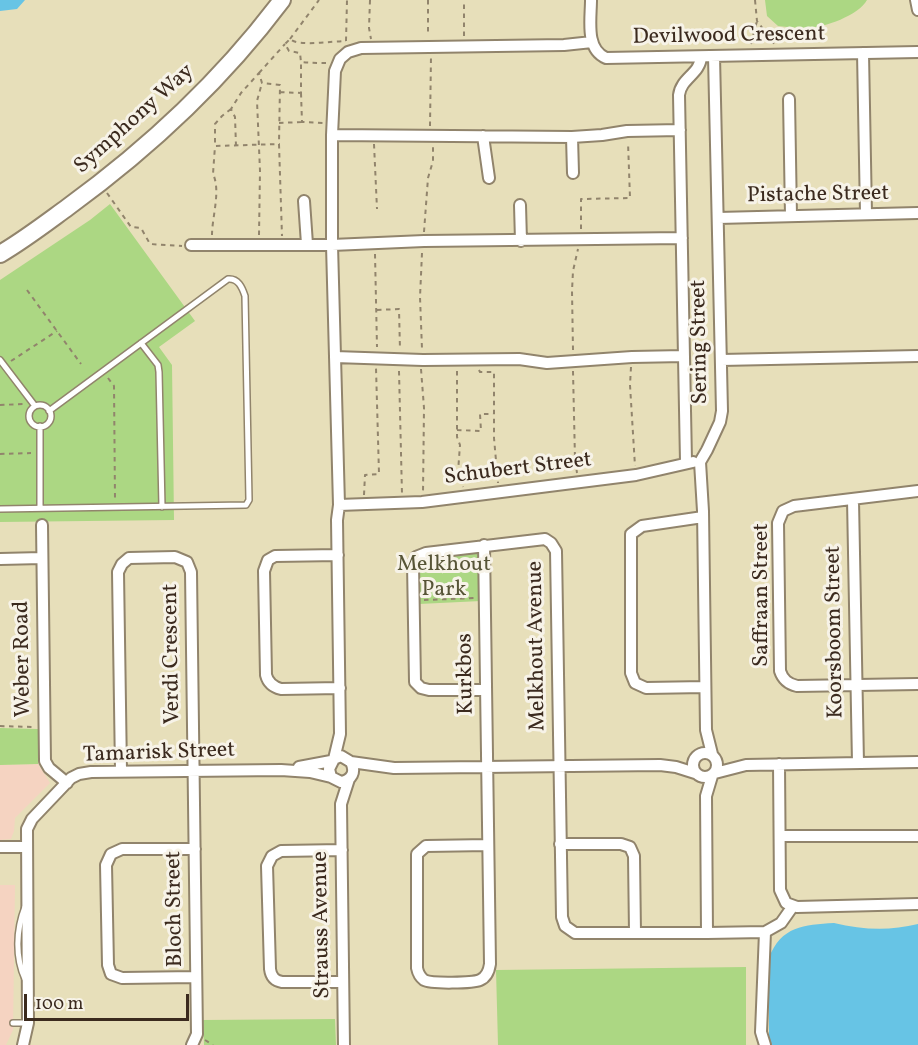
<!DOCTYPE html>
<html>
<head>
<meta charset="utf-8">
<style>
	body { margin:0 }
	#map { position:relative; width:918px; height:1045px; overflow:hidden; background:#e7dfba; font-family:Vollkorn,serif }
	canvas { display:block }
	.scale { position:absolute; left:24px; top:994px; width:165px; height:27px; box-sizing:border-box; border:3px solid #3b2a1e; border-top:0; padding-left:8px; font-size:18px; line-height:21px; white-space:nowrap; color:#3b2a1e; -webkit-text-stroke:4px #f7f3e8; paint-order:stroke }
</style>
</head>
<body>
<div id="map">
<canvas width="918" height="1045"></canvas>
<div class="scale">100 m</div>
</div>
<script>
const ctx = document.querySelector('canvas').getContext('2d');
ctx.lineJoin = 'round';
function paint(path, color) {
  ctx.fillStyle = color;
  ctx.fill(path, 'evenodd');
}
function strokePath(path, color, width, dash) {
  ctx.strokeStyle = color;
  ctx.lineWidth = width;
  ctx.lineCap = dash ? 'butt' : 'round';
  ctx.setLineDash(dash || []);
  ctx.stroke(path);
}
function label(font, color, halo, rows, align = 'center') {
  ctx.font = font + ' Vollkorn,serif';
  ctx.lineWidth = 6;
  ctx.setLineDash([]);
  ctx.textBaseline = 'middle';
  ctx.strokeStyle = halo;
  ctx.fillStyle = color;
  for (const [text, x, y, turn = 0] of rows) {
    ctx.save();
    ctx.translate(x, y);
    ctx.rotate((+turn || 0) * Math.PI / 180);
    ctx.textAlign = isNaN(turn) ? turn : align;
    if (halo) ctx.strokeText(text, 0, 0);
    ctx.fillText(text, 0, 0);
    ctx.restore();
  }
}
paint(new Path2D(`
	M38,764L50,783L15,818L14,831L11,839L0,840V765Z
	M0,885H15L13,1030L6,1045H0Z`), '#f5d3c1');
paint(new Path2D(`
	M765,0H867C859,15 824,28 807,28C797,28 787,27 778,26L767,16Z
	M110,204L195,321L159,347L172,365L174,520L0,522V280L90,220Z
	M475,552L480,557L481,601L419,604C415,588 413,573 421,558Z
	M0,728L38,729V764L0,765Z
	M746,967V1045H498L496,970Z
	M335,1019L336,1045H204L203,1020Z`), '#acd783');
paint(new Path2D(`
	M0,0H25L17,9L0,11Z
	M834,923C863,930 890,931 918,924V1045H772L769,1040V958C781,926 804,925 834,923Z`), '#67c4e5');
const lane = new Path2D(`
	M141,343L158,365L159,372L162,507
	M0,360L35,406
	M29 416a11 11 0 1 1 22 0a11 11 0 1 1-22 0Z
	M40,426V508
	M0,509L246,505L249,500L245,296C242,287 238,278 228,279L49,411
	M25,907C16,930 15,957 25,979
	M13,1023H28`);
const street = new Path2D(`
	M591,0C591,19 585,49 606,58L918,52
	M916,0L918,10
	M863,53L866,214
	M789,99L791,216
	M332,135L572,137L602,135L627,131L680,130
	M483,136L489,178
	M572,137L573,173
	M304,201L307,244
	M520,205L521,241
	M718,218L918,213
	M191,245H332L424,241L682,238
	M335,357L423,360L519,359L547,363L632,357L684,356
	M721,360L918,356
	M686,462L679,95C681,78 700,74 701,57
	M918,491L794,506L783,511L778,523L780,671C783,680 788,684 797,686L918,684
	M853,500L858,763
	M339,505L422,502L636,475L693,462
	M703,517L642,526L631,534V673L635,683L646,688L705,687
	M42,525L45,761L49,768L67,783
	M484,545L490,964C489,971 487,977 480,980C473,983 431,984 424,980C420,977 418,973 417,968V854L426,846L488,845
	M338,555L275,556L268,560L264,571L266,675C268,683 273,687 281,689L340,688
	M0,559L42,558
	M486,690H429L421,688L415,682L413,564L416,557L426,553L545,539L551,543L556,551L562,917L565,926L575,933H707L706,796L712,776
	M693 765a12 12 0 1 1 24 0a12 12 0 1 1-24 0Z
	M712,754L706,730L703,511L700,462L707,450L720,422L722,411L714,56
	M334,759L340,734L337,520L339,505L332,245V135L335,71L340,59L348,52L361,48L564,45L592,42
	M351,762L394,768L660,765L676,767L695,773
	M779,764L780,890L786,903L797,907L918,904
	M299,767L331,761
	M121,771L118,572L122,564L129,558L175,557L187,562L191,572L197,1034L192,1045
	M715,773L746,765L918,762
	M780,836H918
	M560,844H621L630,847L634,856L635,933
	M0,847H27
	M195,849H122L111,854L106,865L108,965L111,974L122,978L196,977
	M342,850L281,851L272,856L267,866L270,969C271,977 275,981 282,982H343
	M765,932L761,1032L765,1045
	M707,933L765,932L781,923L793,906
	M23,1045L28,1023L27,829L32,819L71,778L79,774L91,772L281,770L310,772L331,777L341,782C352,780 356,772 351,762L341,756L334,759L329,769L331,777
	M344,1045L341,804L349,779`);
const secondary = new Path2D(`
	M0,254C24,240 46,223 68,207C149,148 222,80 282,0`);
strokePath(lane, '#91846c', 8);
strokePath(street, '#91846c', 14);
strokePath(secondary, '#91846c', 20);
strokePath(new Path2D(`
	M370,0L369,28L371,39
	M428,0V36
	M755,0L757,21L775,45
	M464,36V0
	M290,39L319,0
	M346,41L347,0
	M751,44L757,21
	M326,63C318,63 310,63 301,62L300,53L289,51L285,44L290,39C298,47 332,41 346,41
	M259,73L285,44
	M280,92L301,93V63
	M301,93L302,122L323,123
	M231,109L222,116L215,124V146L279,144L282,236
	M279,123L302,122
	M430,126L431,56
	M374,144L377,209
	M236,146L235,117L231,109L241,93L259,73L262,83L280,85L279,143
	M107,193L131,227L141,228L150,244L182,246
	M581,229V199L630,198L628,142
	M424,232L428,178L433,161V146
	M212,235C212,217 221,191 213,174L215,146
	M259,235L260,171L257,101L262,83
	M422,253L420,297L422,349
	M375,254L377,347
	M27,290L81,364
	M377,310L399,309L400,350
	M573,350L572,291L573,271L578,249
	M11,361L57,331
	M631,367L630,385L635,466
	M421,369L424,408L423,493
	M479,370L480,372H494V438L498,483
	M399,371L402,494
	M457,371V437L460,445L458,472L463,487
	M573,371L575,459L577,473
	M108,378L114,386L115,499
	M0,405L24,404
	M457,430L481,431L480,414H493
	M0,454L31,453
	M364,495L365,475L379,474L376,368
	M424,600L476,598
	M0,726L33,727
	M205,1040L213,1045`), '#91846c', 2, [4.5, 4.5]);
strokePath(lane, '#fff', 5);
strokePath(street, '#fff', 10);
strokePath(secondary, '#fff', 16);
label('22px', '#3b2a1e', '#f7f3e8', [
	["Devilwood Crescent",729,37,-1],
	["Symphony Way",135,120,-42],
	["Pistache Street",818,196,-1],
	["Sering Street",701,342,-91],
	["Schubert Street",518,470,-7],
	["Saffraan Street",763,595,-90],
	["Koorsboom Street",836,632,-91],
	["Melkhout Avenue",538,646,-91],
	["Verdi Crescent",173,654,-91],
	["Weber Road",24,659,-91],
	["Kurkbos",467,674,-91],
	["Tamarisk Street",159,754,-2],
	["Bloch Street",176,909,-91],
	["Strauss Avenue",323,925,-91]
]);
label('22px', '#575537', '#f7f3e8', [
	["Melkhout",444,566],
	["Park",444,591]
]);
</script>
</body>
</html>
